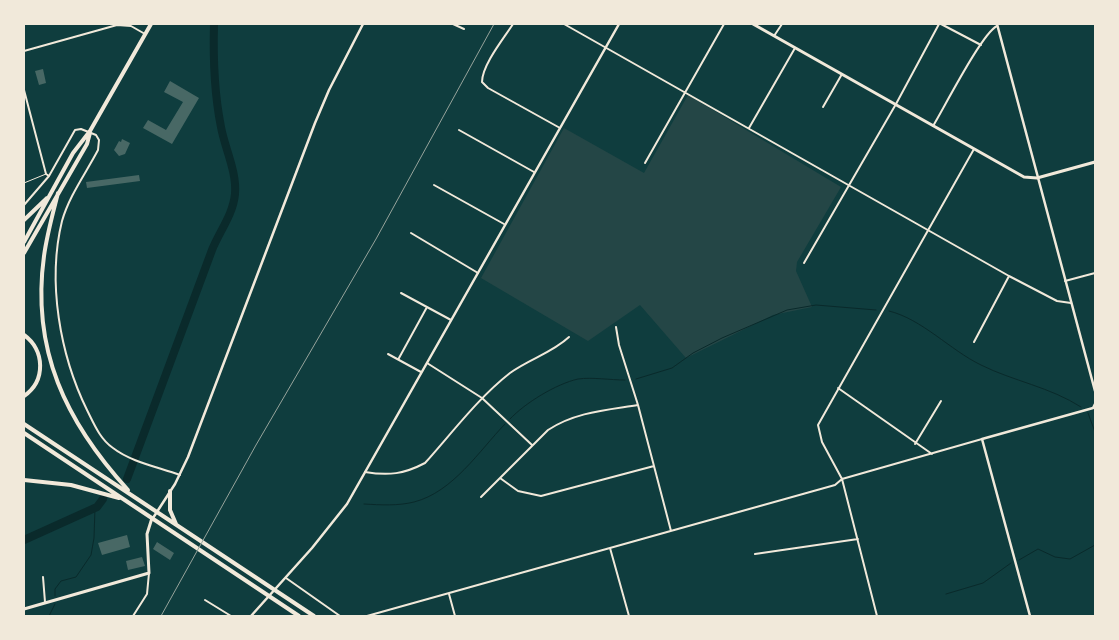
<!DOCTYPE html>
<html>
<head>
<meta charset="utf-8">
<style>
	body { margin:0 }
	#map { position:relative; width:1119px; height:640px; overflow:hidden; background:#0f3d3e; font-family:"Noto Sans",sans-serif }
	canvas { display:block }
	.frame { position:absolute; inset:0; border:25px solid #f1e9da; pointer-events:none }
</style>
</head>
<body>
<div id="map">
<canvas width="1119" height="640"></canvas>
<div class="frame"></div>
</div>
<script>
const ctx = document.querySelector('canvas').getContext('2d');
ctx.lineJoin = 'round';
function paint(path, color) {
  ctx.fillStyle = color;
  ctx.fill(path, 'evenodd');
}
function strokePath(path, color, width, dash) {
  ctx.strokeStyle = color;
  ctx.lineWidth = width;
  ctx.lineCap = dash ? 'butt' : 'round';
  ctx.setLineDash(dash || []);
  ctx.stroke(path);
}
paint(new Path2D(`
	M688,95L841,187L797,262L796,271L812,307L773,315L686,358L640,305L588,341L481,278L564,128L644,173Z`), '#244646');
strokePath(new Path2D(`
	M889,311C922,319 950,350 981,365C1013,381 1050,387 1081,407
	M636,379L672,368L693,353L722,338L787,310L816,305L876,310
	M1088,413L1095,432
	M510,419C525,403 556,384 578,379C592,377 610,380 625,380
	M364,504C381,505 398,506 414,502C453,492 479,451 505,424
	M1019,560L1038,549L1055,557L1070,559L1095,545
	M946,594L983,583L1011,563
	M55,596V589L61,581L76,577L91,555L94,538L95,508
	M49,616L55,604`), '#0a2a2b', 1);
strokePath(new Path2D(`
	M127,479L212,250C219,232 233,215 235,194C237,172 225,149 221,127C214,92 213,59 214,24
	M24,540L97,507L103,499`), '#0a2a2b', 8);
paint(new Path2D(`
	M43,69L46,83L39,85L35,71Z
	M170,81L199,98L172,144L143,128L148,120L166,130L183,102L164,92Z
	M122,139L130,143L125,154L119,156L114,150L119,141L121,142Z
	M139,175L140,181L87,188L86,182Z
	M127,535L130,547L102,555L98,543Z
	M157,542L174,553L170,560L153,549Z
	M142,557L145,566L128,570L126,561Z`), '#486865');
strokePath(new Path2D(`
	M24,183L46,174`), '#f1e9da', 1);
strokePath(new Path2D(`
	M453,24L464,29
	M513,24C504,38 482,65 482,82L488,88L560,128
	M564,24L1009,276L1057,301L1071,303
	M941,24L981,45
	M774,36L782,24
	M24,51L117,25L131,26L145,34
	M24,90L46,174L49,176
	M823,107L842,74
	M933,126C944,108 982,33 997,26
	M749,128L795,48
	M459,130L534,172
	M645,163L724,24
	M434,185L504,224
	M24,205L49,176L75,130L81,129L96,135L99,140L98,150C86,173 69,196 62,221C47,282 60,355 87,410C94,424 100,439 113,448C131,462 158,467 180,475
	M411,233L478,273
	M804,263L896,104L939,24
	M1065,281L1095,273
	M401,293L451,320
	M616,327L619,345L638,405L671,531
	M974,342L1009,276
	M388,354L421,372
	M399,358L427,307
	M427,363L482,398L532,445
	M838,388L932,454
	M915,444L941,401
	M365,472C389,476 404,474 425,463C452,433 478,398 510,373C529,359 552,353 569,337
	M500,478L518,491L541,496L654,466
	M481,497L548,430C575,412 607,410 638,405
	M610,548L629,616
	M755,554L858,539
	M43,577L45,602
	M286,578L340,616
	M449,594L455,616
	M205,600L231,616
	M133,616L147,594L149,573
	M367,616L835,485L842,479L982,439
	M877,616L842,479L822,442L818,425L974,149`), '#f1e9da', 2);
strokePath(new Path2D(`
	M997,24L1095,391
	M153,518L175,484L188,457L315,123L329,90L363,24
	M251,616L312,548L347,504L619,24
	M1030,616L982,439L1093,408L1095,404`), '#f1e9da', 2.5);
strokePath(new Path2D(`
	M753,24L1024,177L1037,178L1095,162
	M24,609L149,573L147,534L152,518`), '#f1e9da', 3);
strokePath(new Path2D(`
	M58,193C53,213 47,234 44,256C31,350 66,422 128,490
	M24,220L47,198
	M24,242L73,153L90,131L151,24
	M24,253L87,144L90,133
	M24,335C45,350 46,381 24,396
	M24,424L314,616
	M24,433L299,616
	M24,480L71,485L119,498
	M170,491V510L176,524`), '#f1e9da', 4);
strokePath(new Path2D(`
	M161,616L256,445L376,239L494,24`), '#97a49c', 1);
</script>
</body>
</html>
